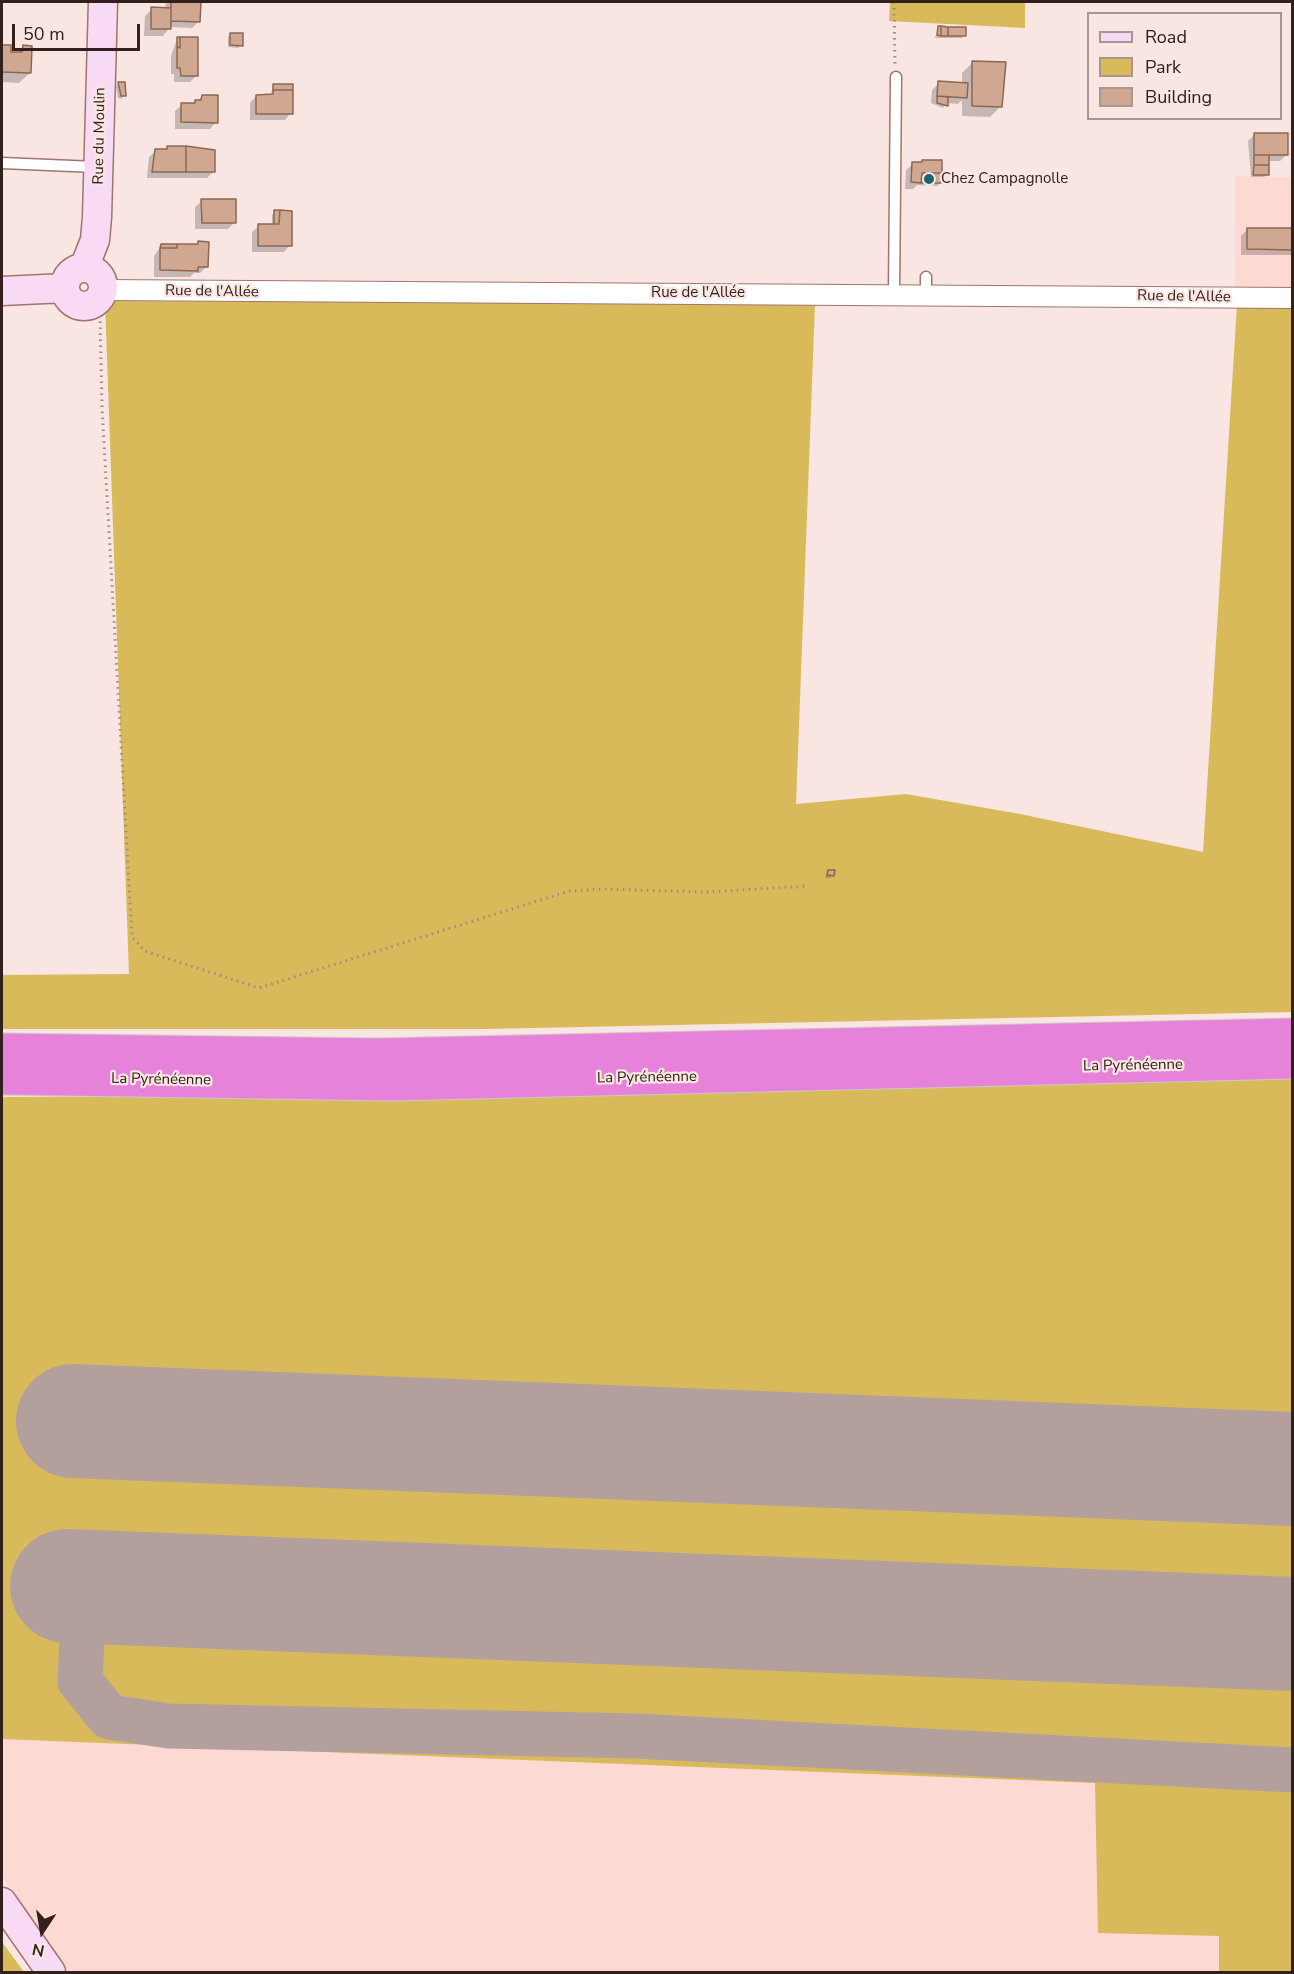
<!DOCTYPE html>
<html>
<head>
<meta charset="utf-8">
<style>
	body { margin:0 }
	#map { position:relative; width:1294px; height:1974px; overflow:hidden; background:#f9e5e1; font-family:"Nunito Sans",sans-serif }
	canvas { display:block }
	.frame { position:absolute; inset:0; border:3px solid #31201c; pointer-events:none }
	.legend { position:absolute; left:1087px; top:12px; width:195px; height:108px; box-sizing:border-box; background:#f9e5e1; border:2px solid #a99692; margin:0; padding:8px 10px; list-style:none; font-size:18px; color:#31201c }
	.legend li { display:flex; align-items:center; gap:12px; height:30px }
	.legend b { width:30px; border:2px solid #a99692 }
	.north { position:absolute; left:12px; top:1902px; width:60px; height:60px; -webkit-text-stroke:4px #f9e5e1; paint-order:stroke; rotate:192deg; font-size:16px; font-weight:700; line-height:24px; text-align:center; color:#31201c }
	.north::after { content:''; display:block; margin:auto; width:21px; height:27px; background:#31201c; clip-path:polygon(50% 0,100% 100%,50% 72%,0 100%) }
	.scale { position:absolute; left:12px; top:24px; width:128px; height:27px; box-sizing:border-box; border:3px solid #31201c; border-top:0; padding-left:8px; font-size:18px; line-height:21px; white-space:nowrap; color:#31201c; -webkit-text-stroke:4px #f9e5e1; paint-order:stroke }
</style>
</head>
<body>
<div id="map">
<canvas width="1294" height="1974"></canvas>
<div class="frame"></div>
<ul class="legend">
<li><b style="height:8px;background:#f8daf4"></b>Road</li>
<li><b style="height:16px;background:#d8ba5b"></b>Park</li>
<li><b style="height:16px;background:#d0a891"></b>Building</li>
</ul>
<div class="north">N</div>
<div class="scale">50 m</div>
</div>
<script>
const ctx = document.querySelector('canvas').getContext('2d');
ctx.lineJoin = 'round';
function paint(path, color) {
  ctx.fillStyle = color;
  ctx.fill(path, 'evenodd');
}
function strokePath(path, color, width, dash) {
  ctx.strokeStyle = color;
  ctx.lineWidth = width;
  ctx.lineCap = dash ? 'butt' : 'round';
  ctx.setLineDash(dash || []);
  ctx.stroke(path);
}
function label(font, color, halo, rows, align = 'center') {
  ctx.font = font + ' "Nunito Sans",sans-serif';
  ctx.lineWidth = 4.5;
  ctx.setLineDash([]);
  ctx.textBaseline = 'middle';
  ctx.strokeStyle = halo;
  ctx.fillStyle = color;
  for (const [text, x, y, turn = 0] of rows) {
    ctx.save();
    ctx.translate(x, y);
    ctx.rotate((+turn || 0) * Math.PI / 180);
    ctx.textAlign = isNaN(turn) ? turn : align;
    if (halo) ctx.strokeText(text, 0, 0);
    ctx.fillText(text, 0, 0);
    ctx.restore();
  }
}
paint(new Path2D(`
	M1235,176L1292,177V304L1235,289Z
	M2,1150L910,1253L1292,1972H67L2,1876Z`), '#fcd9d2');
paint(new Path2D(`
	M890,2H1025V28L889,21Z
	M105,301L815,304L796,804L906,794L1020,814L1203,852L1237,304H1292V1012L486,1029H2V975L129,974Z
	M1292,1079V1972H1219V1936L1098,1933L1095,1783L2,1739V1097L638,1093Z
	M2,1942L24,1972H2Z`), '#d8ba5b');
paint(new Path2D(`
	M166,2H199V21L192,28L170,27L163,36H144L145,16L152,9H165Z
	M938,28L964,36L962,38H935Z
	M231,35L241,45L238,48L228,47V37Z
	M177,39L196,76L190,82H174V74H171V56Z
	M2,46L10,47L9,53H17L23,47L30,73L19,83L2,82Z
	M973,62L1000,107L990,117L962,116V100L958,104L946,103L943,108L931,103L932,90L939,83L962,84V73Z
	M119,83L124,96L121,99L118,98L116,86Z
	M273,85L291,113L285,120H250V103L256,96L271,94Z
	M202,97L216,122L210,129H175V111L182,105H192Z
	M1255,134L1286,155L1280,161H1267V174L1264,177H1251L1248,141Z
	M184,148H201L213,172L207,178H147L149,157L156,151Z
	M913,164L940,183L937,186L917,185L913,189H905L906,170Z
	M202,201L235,222L228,229H195V207Z
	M275,212L290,245L284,252H252V232L259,226H272V215Z
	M1248,229L1292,230V255H1241V236Z
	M199,243L206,267L200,273H194L190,277H154V256L161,246H195Z
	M828,871L832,875L830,878H825Z`), '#0003');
strokePath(new Path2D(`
	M84,1600L80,1681L109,1717L169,1726L636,1736L1292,1770`), '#b3a09c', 45);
strokePath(new Path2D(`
	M73,1421L1292,1469
	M67,1586L1292,1634`), '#b3a09c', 114);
const building = new Path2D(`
	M171,2H201L200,22L171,21Z
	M151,7L171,8V29H151Z
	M938,26H941V36L937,35Z
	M941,26L948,27V36H941Z
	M948,27H966V36H948Z
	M230,33H243V46L230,45Z
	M177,37H180V48L177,47Z
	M180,37H198V76H181L180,68H177V47L180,48Z
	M2,45H11V52H22L23,45L32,46L31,73L2,72Z
	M972,61L1006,62L1002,107L972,106Z
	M938,81L968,83L967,98L937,96Z
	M118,82H125L126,96H121Z
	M273,84H293V90H273Z
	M273,90H293V114H256V95L273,94Z
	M202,95H218V123L181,122V103H195V100H201Z
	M937,96L948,97V106L937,103Z
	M1254,133H1288V155H1254Z
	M167,146H186V172H152L155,149H167Z
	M186,146L215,150V172H186Z
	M1254,155H1269V165H1254Z
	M922,160H942V173H922L921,183L911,182L912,162H922Z
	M1254,165H1269V175H1253Z
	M922,173H942L941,183H921Z
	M201,199H236V223H202Z
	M274,210H280L279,224H274Z
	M280,210L292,211V246H258V224H279Z
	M1247,228H1292V250L1247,249Z
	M198,241L209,242L208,267H198V271L160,270V248H177V244H198Z
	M161,244H177V248H160Z
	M828,870H835L834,876L827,875Z`);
paint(building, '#d0a891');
strokePath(building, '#8b6751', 1.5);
const lane = new Path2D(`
	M2,163L96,167
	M926,277V294
	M894,294L896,77`);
const street = new Path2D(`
	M103,290L1292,298`);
const secondary = new Path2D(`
	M84,268L95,240L97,217L103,2
	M65 287a19 19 0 1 1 38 0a19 19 0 1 1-38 0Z
	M2,291L65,288
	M2,1902L51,1972`);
const highway = new Path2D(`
	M2,1050L378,1055L1292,1035
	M2,1078L392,1084L1292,1062`);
strokePath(lane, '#a1756c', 13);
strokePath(street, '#a1756c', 22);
strokePath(secondary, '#a1756c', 31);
strokePath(highway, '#cec9c9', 35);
strokePath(new Path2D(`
	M894,2L895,66
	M94,305L100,317L102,408L132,937L145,951L259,988L569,891L604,889L706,892L808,886`), '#9d8b87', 3, [1.5, 4.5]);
strokePath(lane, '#fff', 10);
strokePath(street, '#fff', 20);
strokePath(secondary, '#f8daf4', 28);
strokePath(highway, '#e782da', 33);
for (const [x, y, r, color] of [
	[929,179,6,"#1a6470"]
]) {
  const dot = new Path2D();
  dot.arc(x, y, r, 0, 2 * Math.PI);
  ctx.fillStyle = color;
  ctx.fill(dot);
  strokePath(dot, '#f9e5e1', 2);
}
label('15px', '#31201c', '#f9e5e1', [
	["Rue du Moulin",100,136,-89],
	["Rue de l'Allée",212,292,1],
	["Rue de l'Allée",698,293],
	["Rue de l'Allée",1184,297,1],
	["La Pyrénéenne",1133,1066,-1],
	["La Pyrénéenne",647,1078,-1],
	["La Pyrénéenne",161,1080,1]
]);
label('15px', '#31201c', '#f9e5e1', [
	["Chez Campagnolle",941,179]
], 'left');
</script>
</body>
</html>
